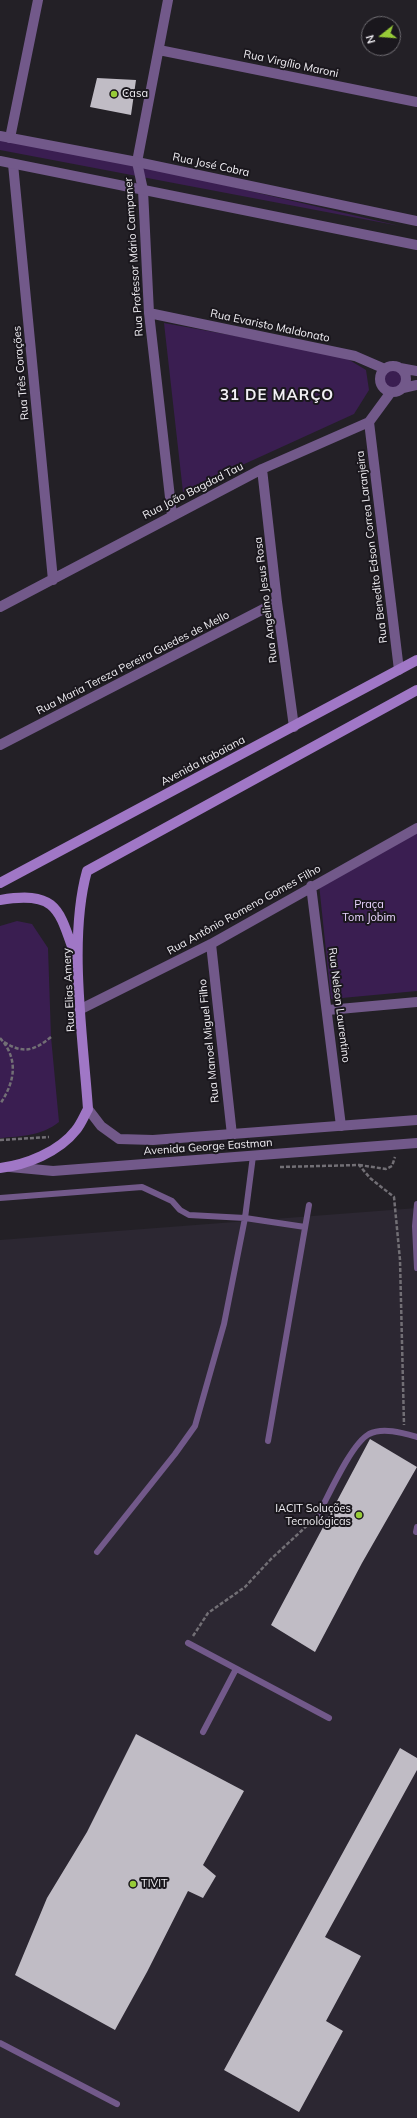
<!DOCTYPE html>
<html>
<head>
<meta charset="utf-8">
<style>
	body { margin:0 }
	#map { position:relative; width:417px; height:2118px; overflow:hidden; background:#232026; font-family:Mulish,sans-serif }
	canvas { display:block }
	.north { position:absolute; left:361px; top:16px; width:40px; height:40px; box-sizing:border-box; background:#1a171d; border:1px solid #706e73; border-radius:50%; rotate:253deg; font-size:11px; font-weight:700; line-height:16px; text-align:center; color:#f2f0f5 }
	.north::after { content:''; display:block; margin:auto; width:14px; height:18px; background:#97cb38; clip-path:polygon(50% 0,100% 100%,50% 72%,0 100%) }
</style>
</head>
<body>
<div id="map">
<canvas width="417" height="2118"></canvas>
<div class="north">N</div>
</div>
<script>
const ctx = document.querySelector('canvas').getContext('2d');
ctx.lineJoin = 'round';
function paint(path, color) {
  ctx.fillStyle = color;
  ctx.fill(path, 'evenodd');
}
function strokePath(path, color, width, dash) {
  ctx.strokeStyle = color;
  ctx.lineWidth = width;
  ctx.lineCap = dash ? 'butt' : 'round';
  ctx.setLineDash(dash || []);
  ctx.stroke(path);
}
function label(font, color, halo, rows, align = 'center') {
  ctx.font = font + ' Mulish,sans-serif';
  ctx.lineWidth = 4;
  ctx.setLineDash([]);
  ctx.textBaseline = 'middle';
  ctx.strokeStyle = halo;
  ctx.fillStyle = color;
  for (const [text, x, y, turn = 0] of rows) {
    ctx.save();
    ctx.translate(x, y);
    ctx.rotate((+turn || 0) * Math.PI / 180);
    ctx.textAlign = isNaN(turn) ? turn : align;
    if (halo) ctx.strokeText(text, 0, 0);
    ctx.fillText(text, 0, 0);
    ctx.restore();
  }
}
paint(new Path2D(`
	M417,1208V2118H0V1240Z`), '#2c2732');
paint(new Path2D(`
	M0,138L134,164L400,226L0,150Z
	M164,323L341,355L366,370L369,390L354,414L183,492Z
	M383 379a10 10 0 1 1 20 0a10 10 0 1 1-20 0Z
	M417,831V991L331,999L319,884Z
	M17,921L32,924L48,948L51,1037L59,1122C41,1136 22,1136 0,1138V926Z`), '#3a1e51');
paint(new Path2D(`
	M97,78L136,80L131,115L90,107Z
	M370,1439L417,1467L362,1563L315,1652L271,1625Z
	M136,1734L244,1791L203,1865L216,1876L203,1898L188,1891L147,1972L115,2030L15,1975L47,1898L87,1832Z
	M400,1748L417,1758V1770L325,1937L361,1956L326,2021L343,2031L299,2112L224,2070Z`), '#c0bcc5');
strokePath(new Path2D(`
	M0,1038C19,1059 15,1082 0,1104
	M4,1042C23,1054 34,1051 51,1037
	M0,1140L49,1137
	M359,1165L386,1169L392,1166L395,1157
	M280,1167L359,1165L370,1178L394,1197L400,1260L404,1425
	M193,1636L208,1613L245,1587L271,1559L311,1522`), '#726f75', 2.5, [4, 2]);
strokePath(new Path2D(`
	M0,1198L142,1187L172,1201L180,1210L189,1215L245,1218L305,1227
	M417,1268L415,1226L417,1204
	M268,1441L309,1205
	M318,1515C329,1495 351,1444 369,1434C383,1427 403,1433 417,1437
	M416,1532L417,1527
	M97,1552L175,1454L195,1426L224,1324L245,1218L253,1156
	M188,1643L329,1718
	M203,1732L236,1669
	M0,2043L117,2104`), '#72598a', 6);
strokePath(new Path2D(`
	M168,0L137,162L143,190L149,313L172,515
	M159,50L417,102
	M10,138L38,0
	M13,164L53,580
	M149,313L355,356L385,369
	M380 379a13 13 0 1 1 26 0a13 13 0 1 1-26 0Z
	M400,368L417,371
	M403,388L417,385
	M369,422L399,670
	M262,469L277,602L294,727
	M0,607L262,469L369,422L391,392
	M0,745L277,602
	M311,886L341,1126
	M211,944L232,1135
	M81,1009L211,944L417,828
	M328,1010L417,1002`), '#72598a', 10);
strokePath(new Path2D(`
	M0,136L137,162L417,221
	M0,161L417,245
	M88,1109L101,1126L119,1139L153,1140L417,1120
	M10,1167L53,1171L417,1143`), '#72598a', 10);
strokePath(new Path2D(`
	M0,883L417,660
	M0,900C59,890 59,911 76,958
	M0,1168C26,1165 59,1152 76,1130C81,1124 84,1116 88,1109C83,1037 68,939 87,871L417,690`), '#a077c6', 10);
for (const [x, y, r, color] of [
	[114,94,4,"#97cb38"],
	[359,1515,4,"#97cb38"],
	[133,1884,4,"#97cb38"]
]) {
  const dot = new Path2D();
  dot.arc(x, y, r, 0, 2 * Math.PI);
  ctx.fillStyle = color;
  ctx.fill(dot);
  strokePath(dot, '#1a171d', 1.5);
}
label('11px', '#f2f0f5', '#1a171d', [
	["Rua Virgílio Maroni",291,64,12],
	["Rua José Cobra",211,165,12],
	["Rua Professor Mário Campaner",134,257,-94],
	["Rua Evaristo Maldonato",270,326,12],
	["Rua Três Corações",21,373,-95],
	["Rua João Bagdad Tau",193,491,-27],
	["Rua Benedito Edson Correa Laranjeira",372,547,-97],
	["Rua Angelino Jesus Rosa",266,600,-97],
	["Rua Maria Tereza Pereira Guedes de Mello",133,663,-27],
	["Avenida Itabaiana",203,761,-28],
	["Rua Antônio Romeno Gomes Filho",244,910,-29],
	["Rua Elias Amery",69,990,-93],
	["Rua Nelson Laurentino",339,1005,83],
	["Rua Manoel Miguel Filho",209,1041,-96],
	["Avenida George Eastman",208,1147,-4]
]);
label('11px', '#f2f0f5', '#1a171d', [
	["Casa",122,94],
	["IACIT Soluções",351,1509,"right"],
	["Tecnológicas",351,1522,"right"],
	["TIVIT",141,1884]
], 'left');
label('11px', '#ead5ff', '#1a171d', [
	["Praça",369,905],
	["Tom Jobim",369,918]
]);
ctx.letterSpacing = '1px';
label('bold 15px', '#f2f0f5', '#1a171d', [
	["31 DE MARÇO",277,395]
]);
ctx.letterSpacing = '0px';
</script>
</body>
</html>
